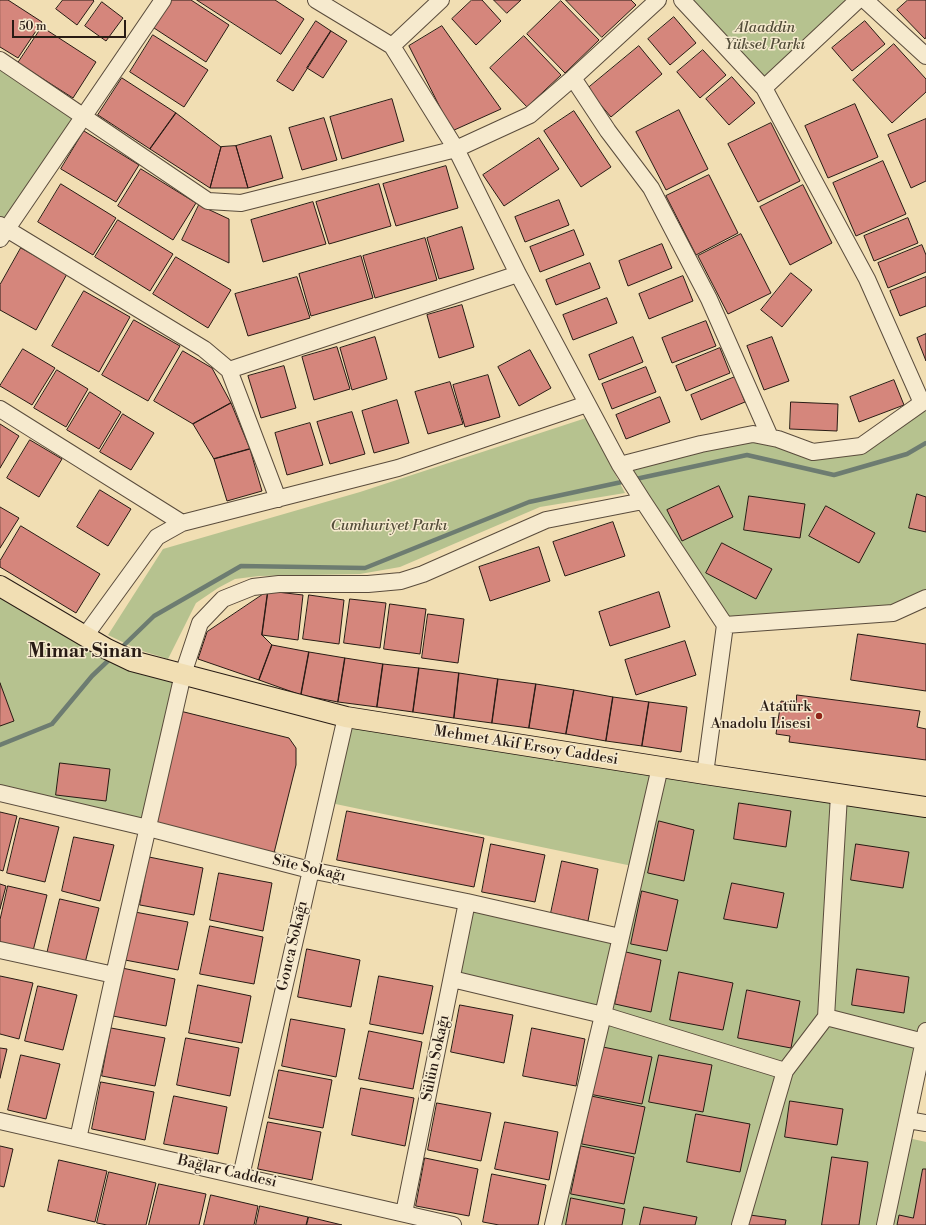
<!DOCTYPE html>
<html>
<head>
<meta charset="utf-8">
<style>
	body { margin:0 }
	#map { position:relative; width:926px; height:1225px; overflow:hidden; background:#f1deb3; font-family:"Libre Bodoni",serif }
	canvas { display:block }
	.scale { position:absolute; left:12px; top:20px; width:114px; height:18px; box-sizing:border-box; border:2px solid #281b14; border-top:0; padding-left:5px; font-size:12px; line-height:14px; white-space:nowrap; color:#281b14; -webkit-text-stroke:3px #f6eace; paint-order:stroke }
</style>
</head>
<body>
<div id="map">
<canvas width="926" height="1225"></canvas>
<div class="scale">50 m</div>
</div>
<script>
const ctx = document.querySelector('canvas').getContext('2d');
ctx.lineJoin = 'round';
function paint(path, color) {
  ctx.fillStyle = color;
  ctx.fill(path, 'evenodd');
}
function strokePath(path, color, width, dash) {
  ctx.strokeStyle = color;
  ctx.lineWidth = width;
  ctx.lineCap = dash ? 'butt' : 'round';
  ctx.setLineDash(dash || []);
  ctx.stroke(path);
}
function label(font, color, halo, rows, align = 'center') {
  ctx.font = font + ' "Libre Bodoni",serif';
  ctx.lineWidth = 3;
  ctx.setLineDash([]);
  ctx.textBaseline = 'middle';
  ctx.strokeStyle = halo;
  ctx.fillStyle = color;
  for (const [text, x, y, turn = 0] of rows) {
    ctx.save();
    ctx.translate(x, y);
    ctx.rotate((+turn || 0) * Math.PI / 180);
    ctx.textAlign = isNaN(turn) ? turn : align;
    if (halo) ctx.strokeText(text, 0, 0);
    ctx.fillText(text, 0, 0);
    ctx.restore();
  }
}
paint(new Path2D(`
	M682,0H858L764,88Z
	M0,60L84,116L0,225Z
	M926,400V598L893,613L725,625L620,465L753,434L813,452L861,446Z
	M586,418L625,493L540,507L400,567L360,574L259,576L235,579L218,588L196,603L168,659L139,650L108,635L163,549L360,492Z
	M0,586L107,649L183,674L148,828L0,793Z
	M346,717L926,807V1031L904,1137L926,1142V1225H553L603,1015L452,979L467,902L620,937L637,867L326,802Z`), '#b6c28f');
strokePath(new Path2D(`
	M120,649L154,616L241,566L365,568L529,502L747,455L834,475L907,454L926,443
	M0,745L52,724L92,676L112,657`), '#6d7c71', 4.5);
const building = new Path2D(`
	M0,0H8L42,22L18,58L0,47Z
	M63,0H93L94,1L77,25L56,9Z
	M169,0H191L229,25L206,62L151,26Z
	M197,0H275L304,19L281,54Z
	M472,0H482L501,21L476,45L452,19Z
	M494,0H521L507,13Z
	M566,0H631L636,5L602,37Z
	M908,0H926V37L925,39L897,10Z
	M561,1L599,40L565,73L527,34Z
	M102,2L123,18L106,41L85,26Z
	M674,17L696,43L670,65L648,39Z
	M316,21L331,31L293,91L277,81Z
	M865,21L885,44L852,71L832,48Z
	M442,26L501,109L452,131L409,46Z
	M42,27L96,62L73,98L18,63Z
	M331,31L347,41L323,78L307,68Z
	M153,35L208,70L184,107L130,72Z
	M524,36L561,75L527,107L490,68Z
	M894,44L926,79V92L892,123L853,80Z
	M639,46L662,74L611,117L587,89Z
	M703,50L726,75L700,98L677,72Z
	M732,77L755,103L729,125L706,99Z
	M122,78L176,113L150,149L98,115Z
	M392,99L404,141L342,159L330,117Z
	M855,104L878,157L828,178L805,126Z
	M679,110L708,169L666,190L636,132Z
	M574,111L611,167L581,187L544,131Z
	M176,113L221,147L210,188L150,149Z
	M324,118L337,160L302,170L289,128Z
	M926,119V181L911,188L888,135Z
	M771,123L800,181L758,202L728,144Z
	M84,131L139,165L116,202L61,169Z
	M271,136L283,178L248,188L236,146Z
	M539,138L559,169L504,206L483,175Z
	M236,146L248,188H210L221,147Z
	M883,161L906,214L856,236L833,183Z
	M446,166L458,208L396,226L383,184Z
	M141,169L196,203L173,240L118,206Z
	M709,175L738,233L696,255L666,196Z
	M61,184L116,218L93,255L38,222Z
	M379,184L391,226L329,244L316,202Z
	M803,185L832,243L790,265L760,207Z
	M559,200L569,225L525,242L515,217Z
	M313,202L326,244L263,262L251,220Z
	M199,205L229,219V263L182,240Z
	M908,218L918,243L874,261L864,236Z
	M118,220L173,254L150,291L95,257Z
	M462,227L474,269L439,279L427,238Z
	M574,230L584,255L540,272L530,247Z
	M741,234L771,293L728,314L698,256Z
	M425,238L437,280L375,298L363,256Z
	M662,244L672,268L628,286L619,261Z
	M922,245L926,255V272L888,288L878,263Z
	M21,248L67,274L36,330L0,310V285Z
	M361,256L373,298L311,316L299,274Z
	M176,257L231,290L208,328L153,294Z
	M590,263L600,288L556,305L546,280Z
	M791,273L812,290L782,327L761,310Z
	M683,276L693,301L649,319L639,294Z
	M297,277L310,318L248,336L235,294Z
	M926,277V306L900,316L890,291Z
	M84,291L130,317L99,372L52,346Z
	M607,298L617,323L573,340L563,315Z
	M462,305L474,347L439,358L427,315Z
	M134,320L180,346L148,401L102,375Z
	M706,321L716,346L672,363L662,338Z
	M926,334V361L917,338Z
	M375,337L387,379L352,390L340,348Z
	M633,337L643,362L599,380L589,355Z
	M772,337L789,381L764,390L747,346Z
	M337,347L350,389L314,400L302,357Z
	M720,348L730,373L686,391L676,366Z
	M23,349L55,368L32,405L0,386Z
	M530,350L551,388L519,406L498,367Z
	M183,351L212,368L231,403L193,424L154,401Z
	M284,366L296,408L261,418L248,376Z
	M646,367L656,392L612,409L602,384Z
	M57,370L88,389L66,427L34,408Z
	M488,375L500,417L465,427L453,385Z
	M735,377L745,402L701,420L691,395Z
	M894,380L904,405L859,422L850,397Z
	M450,382L463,424L428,434L415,392Z
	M90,392L121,412L99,449L67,430Z
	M660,397L670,422L626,439L616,415Z
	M397,400L409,443L374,453L362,411Z
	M791,402L838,404L837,431L790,429Z
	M231,403L250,449L214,459L193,424Z
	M352,412L365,454L330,464L317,422Z
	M123,414L154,433L131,470L100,452Z
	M310,423L323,465L287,475L275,433Z
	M0,424L19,436L0,468Z
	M30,440L62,459L39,497L7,478Z
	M250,449L262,491L227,501L214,459Z
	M719,486L733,517L682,541L667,510Z
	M100,490L131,509L108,546L77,527Z
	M917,494L926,497V532L909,528Z
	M749,496L805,504L800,538L744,530Z
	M826,506L875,533L859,563L809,536Z
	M0,507L19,518L0,548Z
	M613,522L625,556L565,576L553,542Z
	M21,526L100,574L76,613L0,567V561Z
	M722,543L772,569L756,599L706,573Z
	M539,547L550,581L490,601L479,567Z
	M268,591L303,595L298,640L262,635Z
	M268,591L262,635L272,645L259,680L198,659L207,632Z
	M659,592L670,627L610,646L599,612Z
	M309,595L344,600L339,644L303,639Z
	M350,599L386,603L380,648L344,643Z
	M390,604L426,609L420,654L384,649Z
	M428,614L464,619L458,663L422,658Z
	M858,634L926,644V691L851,680Z
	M685,641L696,675L636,695L625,660Z
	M272,645L309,652L301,695L259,680Z
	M309,652L345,658L338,702L301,695Z
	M345,658L383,664L377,707L338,702Z
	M383,664L419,668L413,712L377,707Z
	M419,668L459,673L454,718L413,712Z
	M459,673L498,679L492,723L454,718Z
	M498,679L536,684L529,728L492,723Z
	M0,683L14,721L0,726Z
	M536,684L574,690L566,734L529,728Z
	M574,690L613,697L606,741L566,734Z
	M797,695L920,711L917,727L926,729V760L789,742L790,736L776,734L781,701L796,703Z
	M613,697L649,702L642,746L606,741Z
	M649,702L687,707L681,752L642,746Z
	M180,711L289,738L296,748V765L273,857L151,826Z
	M60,763L110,769L106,801L56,795Z
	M739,803L791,811L786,847L734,839Z
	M347,811L484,838L474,887L337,860Z
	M0,812L17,816L3,871L0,870Z
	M20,818L59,827L45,882L7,873Z
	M659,821L694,830L684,881L648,873Z
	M74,837L114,845L100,901L62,891Z
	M491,844L545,855L535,902L482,892Z
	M856,844L909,852L903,888L851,880Z
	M149,857L203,868L194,915L140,905Z
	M562,861L598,869L588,921L551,913Z
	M219,873L272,883L263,931L210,920Z
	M732,883L784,893L777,928L724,919Z
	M0,884L6,886L0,909Z
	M8,886L47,895L33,951L0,942V920Z
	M642,891L678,900L667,951L631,944Z
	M60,899L99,908L85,963L47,954Z
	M135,912L188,922L178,970L125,960Z
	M210,926L263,937L254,984L200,974Z
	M307,949L360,960L351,1007L298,997Z
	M626,952L661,960L651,1012L615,1004Z
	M122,968L175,979L166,1026L113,1016Z
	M857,969L909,977L904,1013L852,1005Z
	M679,972L733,983L723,1030L670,1020Z
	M0,976L33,983L19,1039L0,1034Z
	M379,976L433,986L423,1034L370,1024Z
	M198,985L251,996L242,1043L189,1033Z
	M38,986L77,995L63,1050L25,1041Z
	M747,990L800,1001L791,1048L738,1038Z
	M460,1005L513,1015L504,1063L451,1052Z
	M291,1019L345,1029L336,1077L282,1066Z
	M111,1028L165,1038L155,1086L102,1076Z
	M532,1028L585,1039L576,1086L523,1076Z
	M369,1031L422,1042L413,1089L359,1079Z
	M186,1038L239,1048L230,1096L177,1085Z
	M598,1046L652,1057L642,1104L589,1094Z
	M0,1048L7,1049L0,1078Z
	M21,1055L60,1064L46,1119L8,1110Z
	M659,1055L712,1065L703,1112L649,1102Z
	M279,1070L332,1080L323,1128L269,1118Z
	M101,1082L154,1092L145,1140L92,1129Z
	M361,1088L414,1098L405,1146L352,1135Z
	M174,1096L227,1107L218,1154L164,1144Z
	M591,1096L645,1107L635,1154L582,1144Z
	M790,1101L843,1109L837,1145L785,1137Z
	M437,1103L491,1113L481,1161L428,1150Z
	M696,1114L750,1124L740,1172L687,1162Z
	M268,1122L321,1132L312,1180L258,1169Z
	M505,1122L558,1132L549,1180L495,1169Z
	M0,1146L13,1149L4,1187L0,1186Z
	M581,1146L634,1157L624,1204L571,1194Z
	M832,1157L868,1162L859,1225H822Z
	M425,1158L478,1169L469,1216L416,1206Z
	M59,1160L107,1171L95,1222L48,1211Z
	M923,1169H926V1225H897L899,1215L913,1218Z
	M109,1172L156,1183L146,1225H107L97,1223Z
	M492,1174L546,1185L538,1225H499L483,1222Z
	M159,1184L206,1194L199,1225H149Z
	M211,1195L258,1206L254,1225H204Z
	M571,1198L625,1209L622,1225H566Z
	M260,1206L308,1217L306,1225H256Z
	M644,1207L697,1217L695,1225H640Z
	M750,1215L786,1220L785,1225H748Z
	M309,1217L342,1225H307Z`);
paint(building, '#d5867c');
strokePath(building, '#281b14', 1);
const minor = new Path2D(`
	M316,0L392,46L456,149L518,274L620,465L643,501L725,625L705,774
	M682,0L764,88L867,279L922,403
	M865,0L926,56
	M392,46L441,0
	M0,60L208,201L241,203L456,149L530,115L573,78L658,0
	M573,78L608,131L651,188L709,299L770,437
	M764,88L858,0
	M0,225L204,349L229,370L278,499
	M0,239L163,0
	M229,370L518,274
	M0,409L182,523
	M620,465L701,444L753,434L778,439L813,452L861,446L926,400
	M725,625L893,613L926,598
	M85,636L157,537L182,523L398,468L587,404
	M0,793L148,828L310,870L467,902L620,937
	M0,950L114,975
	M452,979L603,1015L785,1071L740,1225
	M826,1017L924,1042
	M785,1071L826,1017L839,795
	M908,1120L926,1123
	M0,1121L453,1225
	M78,1139L114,975L183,674L200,623L223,599L253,587L279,584H368L401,581L423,574L546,520L643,501
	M241,1176L346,717
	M404,1213L467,902
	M553,1225L603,1015L660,767
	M885,1225L926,1031`);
const major = new Path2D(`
	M0,586L107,649L132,661L346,717L705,774L926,807`);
strokePath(minor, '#5a4c3c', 18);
strokePath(major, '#281b14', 22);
strokePath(minor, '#f6eace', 16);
strokePath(major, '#f1deb3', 20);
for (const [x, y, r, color] of [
	[819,716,4,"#8f2418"]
]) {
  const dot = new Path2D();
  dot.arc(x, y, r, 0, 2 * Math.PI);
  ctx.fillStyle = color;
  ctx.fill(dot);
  strokePath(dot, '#f6eace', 1.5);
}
label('italic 15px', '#534d39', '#f6eace', [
	["Alaaddin",765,28],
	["Yüksel Parkı",765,45],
	["Cumhuriyet Parkı",389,526]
]);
label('15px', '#281b14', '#f6eace', [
	["Atatürk",811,707],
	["Anadolu Lisesi",811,724]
], 'right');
label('15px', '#281b14', '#f6eace', [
	["Mehmet Akif Ersoy Caddesi",526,746,9],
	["Site Sokağı",309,869,13],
	["Gonca Sokağı",293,946,-77],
	["Sülün Sokağı",436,1058,-78],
	["Bağlar Caddesi",227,1172,13]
]);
label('bold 19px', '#281b14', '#f6eace', [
	["Mimar Sinan",85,652]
]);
</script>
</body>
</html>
